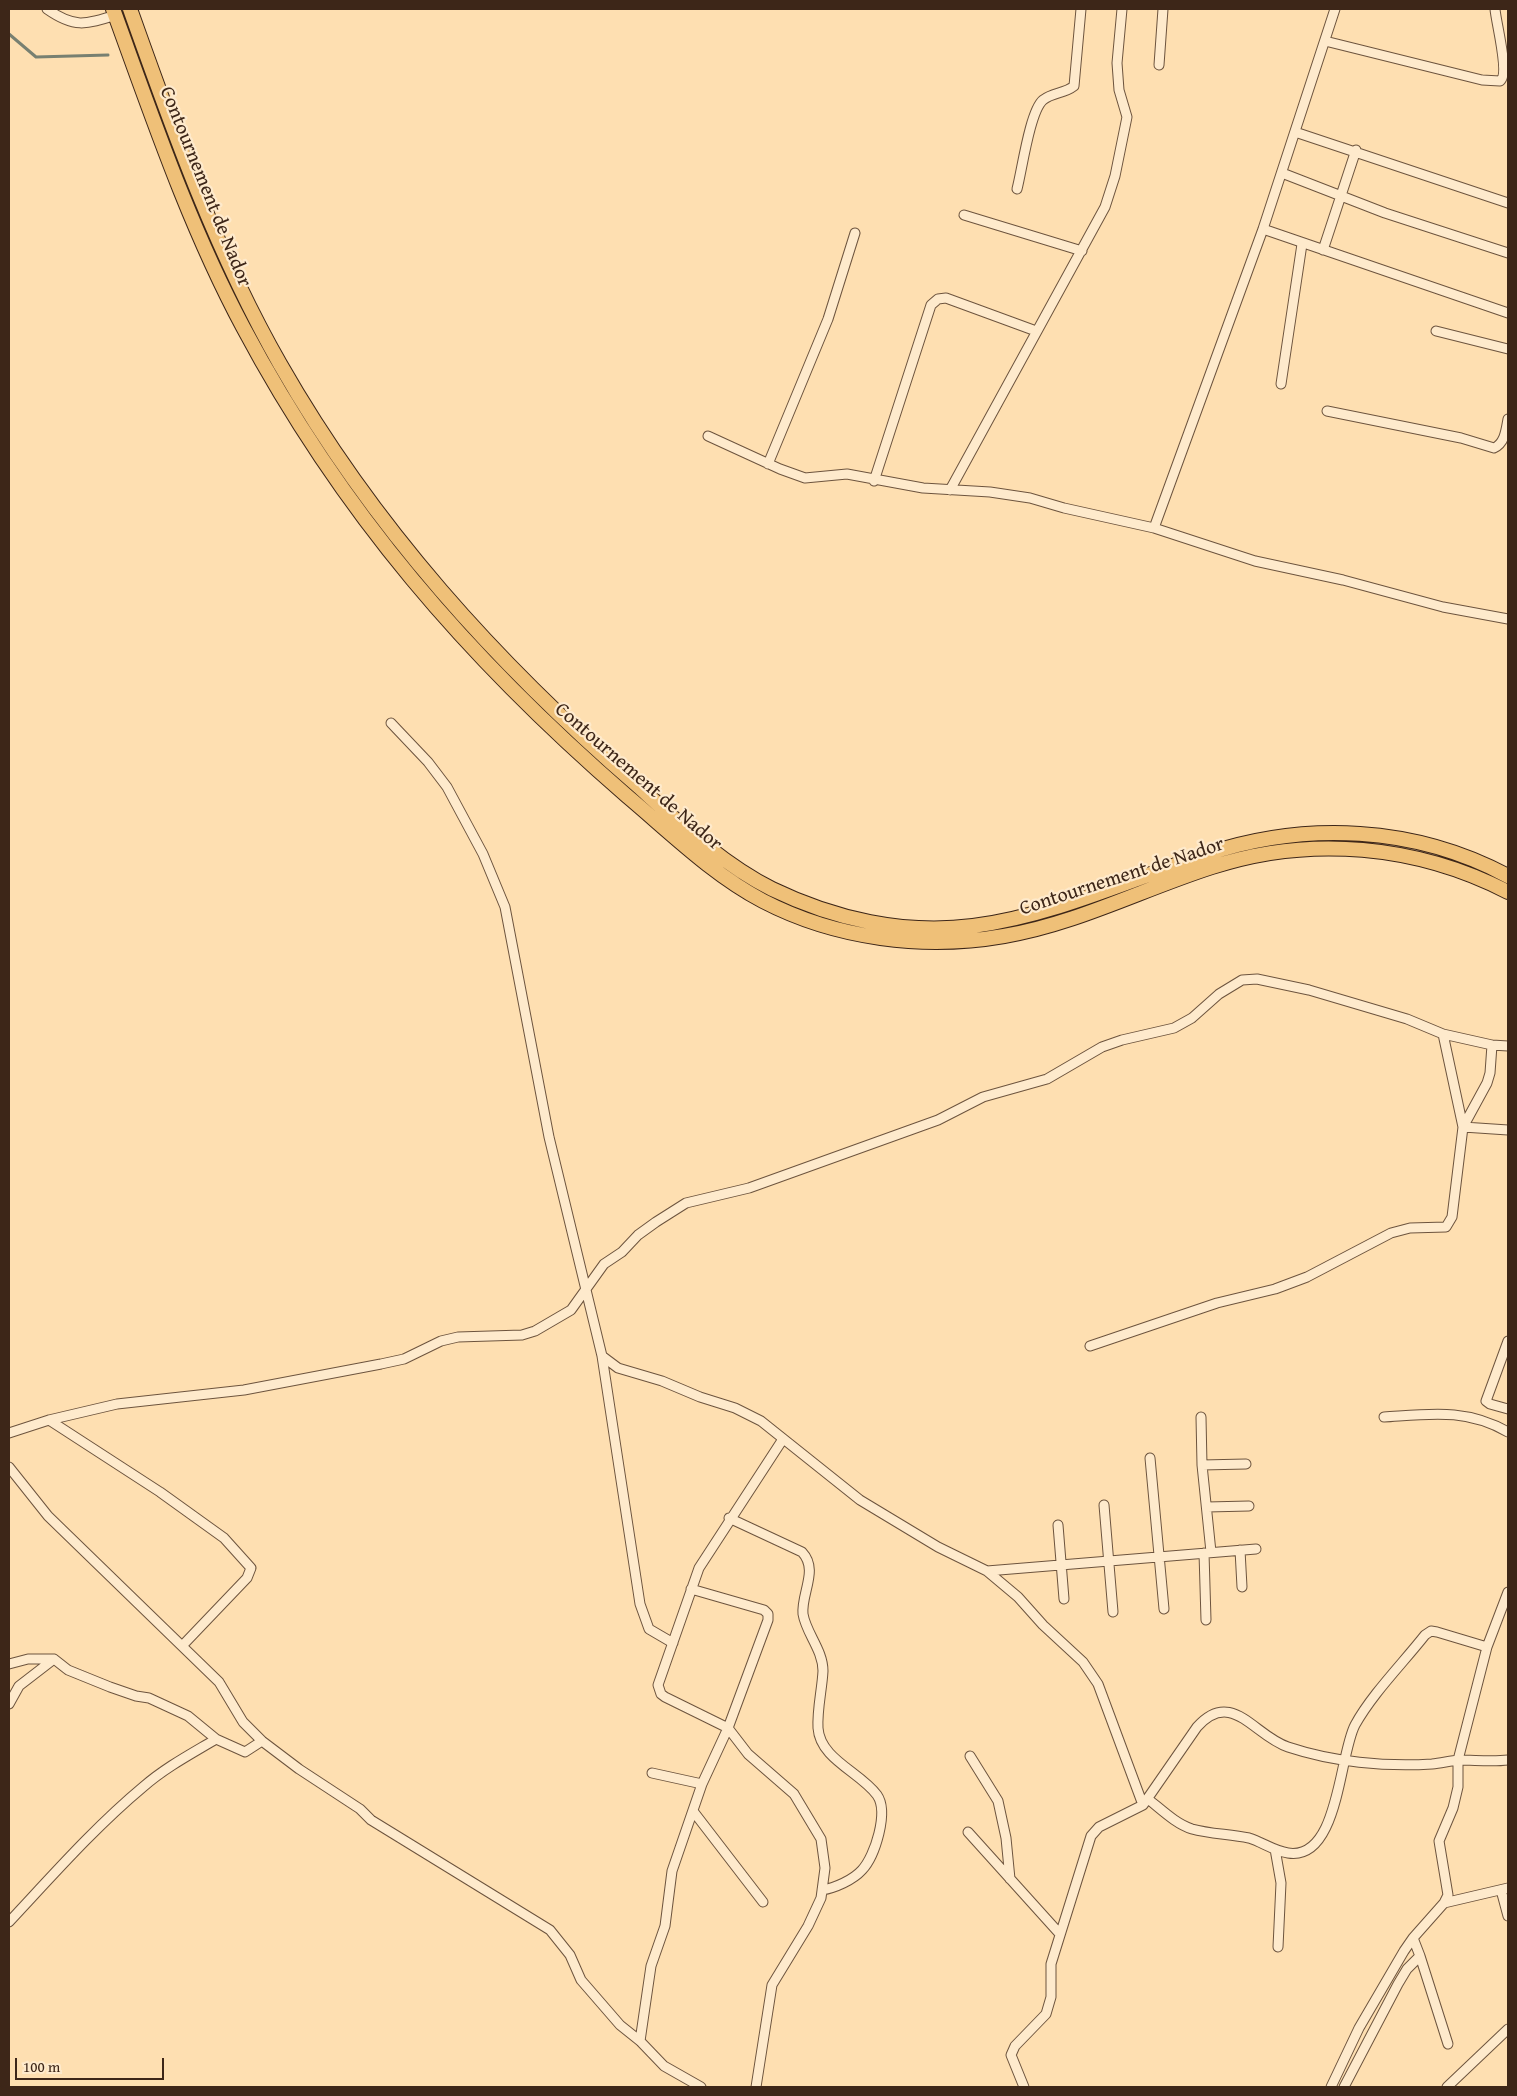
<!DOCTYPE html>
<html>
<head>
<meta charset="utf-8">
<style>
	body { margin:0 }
	#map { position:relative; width:1517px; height:2096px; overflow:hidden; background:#fedfb1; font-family:"Gentium Book Plus",serif }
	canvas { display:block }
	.frame { position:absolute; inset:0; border:10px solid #3d2618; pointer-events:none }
	.scale { position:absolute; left:15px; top:2058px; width:149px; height:22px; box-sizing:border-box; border:2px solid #3d2618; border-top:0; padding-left:6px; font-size:15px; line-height:18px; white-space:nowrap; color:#3d2618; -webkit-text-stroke:4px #feeacc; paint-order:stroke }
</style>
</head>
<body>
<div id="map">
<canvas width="1517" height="2096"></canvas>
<div class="frame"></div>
<div class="scale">100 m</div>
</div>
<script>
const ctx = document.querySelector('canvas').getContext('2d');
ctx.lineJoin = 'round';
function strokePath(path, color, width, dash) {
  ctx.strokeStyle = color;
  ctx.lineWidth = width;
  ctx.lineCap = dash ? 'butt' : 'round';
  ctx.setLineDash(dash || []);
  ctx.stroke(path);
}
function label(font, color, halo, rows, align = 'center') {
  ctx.font = font + ' "Gentium Book Plus",serif';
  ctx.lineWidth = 4.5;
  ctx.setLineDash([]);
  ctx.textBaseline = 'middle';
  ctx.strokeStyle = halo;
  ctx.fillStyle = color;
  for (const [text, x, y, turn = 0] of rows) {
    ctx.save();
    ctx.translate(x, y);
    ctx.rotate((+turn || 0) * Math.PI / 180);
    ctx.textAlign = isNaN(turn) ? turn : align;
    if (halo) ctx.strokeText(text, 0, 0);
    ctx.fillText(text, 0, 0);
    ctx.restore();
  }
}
strokePath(new Path2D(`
	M9,34L36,57L108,55`), '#788071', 3);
const minor = new Path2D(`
	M47,9C74,28 85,25 116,15
	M1325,41L1482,80L1500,81C1510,74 1496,23 1495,9
	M1159,65L1163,9
	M1295,132L1508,203
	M1282,173L1385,213L1508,253
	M1017,189C1022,170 1030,111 1043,100C1053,92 1064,94 1074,86L1081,9
	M964,215L1082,251
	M1263,229L1508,313
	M1323,250L1356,150
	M1436,331L1508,349
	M1281,384L1302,244
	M1327,411L1461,438L1494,448C1505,443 1506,430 1508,419
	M708,436L780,469L805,478L847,474L923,488L990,492L1030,498L1064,508L1154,528L1255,561L1343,580L1443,607L1508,619
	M768,464L828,319L855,233
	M874,481L931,305L938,299L946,298L1036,331
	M950,490L1105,207L1115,176L1127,117L1119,90L1117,63L1122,9
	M1154,528L1263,229L1335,9
	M391,723L428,762L447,787L483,854L505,907L549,1137L602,1356L618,1368L662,1381L700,1397L735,1408L761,1421L860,1500L938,1547L987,1571L1018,1597L1043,1625L1083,1662L1098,1684L1143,1805
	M1443,1034L1463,1127L1508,1130
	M1508,1341L1486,1401L1490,1404L1508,1409
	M1090,1346L1217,1303L1275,1289L1307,1277L1391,1233L1410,1228L1446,1227L1452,1217L1463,1127L1487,1083L1490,1073L1492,1045
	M602,1356L640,1604L649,1629L673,1643
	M1201,1417L1202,1465L1211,1552
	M1384,1417C1430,1414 1466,1408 1508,1432
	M49,1420L160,1492L224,1538L251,1568L247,1578L182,1646
	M9,1433L49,1420L117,1404L244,1390L381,1364L404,1359L441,1341L458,1337L522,1335L535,1331L571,1310L604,1264L622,1252L638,1235L656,1222L686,1203L749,1188L938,1120L983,1097L1047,1079L1102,1047L1122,1040L1174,1028L1192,1018L1219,994L1242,980L1257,979L1309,990L1407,1019L1443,1034L1492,1045L1508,1046
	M1150,1458L1164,1609
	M1202,1465L1246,1464
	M9,1467L48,1516L219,1682L243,1722L262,1741L299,1769L360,1809L371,1820L550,1930L570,1955L581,1980L620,2025L640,2041L664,2066L701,2087
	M1104,1505L1113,1612
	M1207,1507L1249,1506
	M729,1518L802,1552C819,1570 801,1593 803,1614C806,1633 823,1650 823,1671C822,1690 817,1709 818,1728C820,1759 860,1772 877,1795C889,1812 875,1856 862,1870C853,1880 835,1888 822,1890
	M1058,1525L1064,1599
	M1240,1550L1242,1587
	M1204,1553L1206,1620
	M987,1571L1256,1549
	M9,1664L28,1659H54L68,1670L110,1687L136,1696L149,1698L188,1716L216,1739L245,1752L262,1741
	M9,1704L19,1686L54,1659
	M970,1756L998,1801L1006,1838L1010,1879
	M652,1773L702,1784
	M1148,1799C1162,1810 1176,1824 1192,1829C1210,1834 1230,1834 1249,1838C1262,1842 1274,1851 1288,1853C1339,1861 1339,1755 1355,1725C1372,1694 1403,1663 1425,1635L1431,1631L1437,1632L1487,1647
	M693,1811L763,1902
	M968,1832L1059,1933
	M1275,1849L1281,1883L1278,1947
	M1501,1890L1508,1916
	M1444,1903L1508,1888
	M9,1922C52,1876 95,1827 143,1787C166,1767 191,1754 216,1739
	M1420,1956L1448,2044
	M640,2041L651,1966L665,1926L672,1871L702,1784L728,1728L768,1620V1614L764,1610L691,1589
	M756,2087L772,1985L808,1926L821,1898L825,1868L821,1839L794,1794L748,1754L728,1728L665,1697L661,1694L658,1685L699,1568L783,1439
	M1024,2087L1011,2055L1015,2046L1046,2014L1051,1997V1964L1091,1836L1099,1827L1143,1805L1197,1727C1232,1688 1254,1736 1288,1747C1333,1762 1385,1767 1432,1764C1441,1763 1450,1761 1459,1760C1475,1760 1492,1762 1508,1760
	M1331,2087L1359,2028L1404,1951L1413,1938L1444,1903L1448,1895L1439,1841L1453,1808L1458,1787V1760L1487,1647L1508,1592
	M1344,2087L1398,1984L1407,1969L1420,1956L1413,1938
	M1447,2087L1508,2029`);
const trunk = new Path2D(`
	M113,9C152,116 189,226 243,327C342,513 468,658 627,796C671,833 712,874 763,901C836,939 924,950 1004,936C1076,924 1143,889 1212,867C1310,835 1417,845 1508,892
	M130,9C173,130 216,252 280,364C373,527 497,664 638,786C679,823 722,864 772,889C834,919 904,935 973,926C1055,915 1129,880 1207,854C1306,821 1415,826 1508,876`);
strokePath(minor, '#6d543e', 11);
strokePath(trunk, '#3d2618', 16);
strokePath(minor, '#feeacc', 9);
strokePath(trunk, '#efc078', 14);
label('20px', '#3d2618', '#feeacc', [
	["Contournement de Nador",205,187,68],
	["Contournement de Nador",638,777,41],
	["Contournement de Nador",1122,877,-18]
]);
</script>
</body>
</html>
